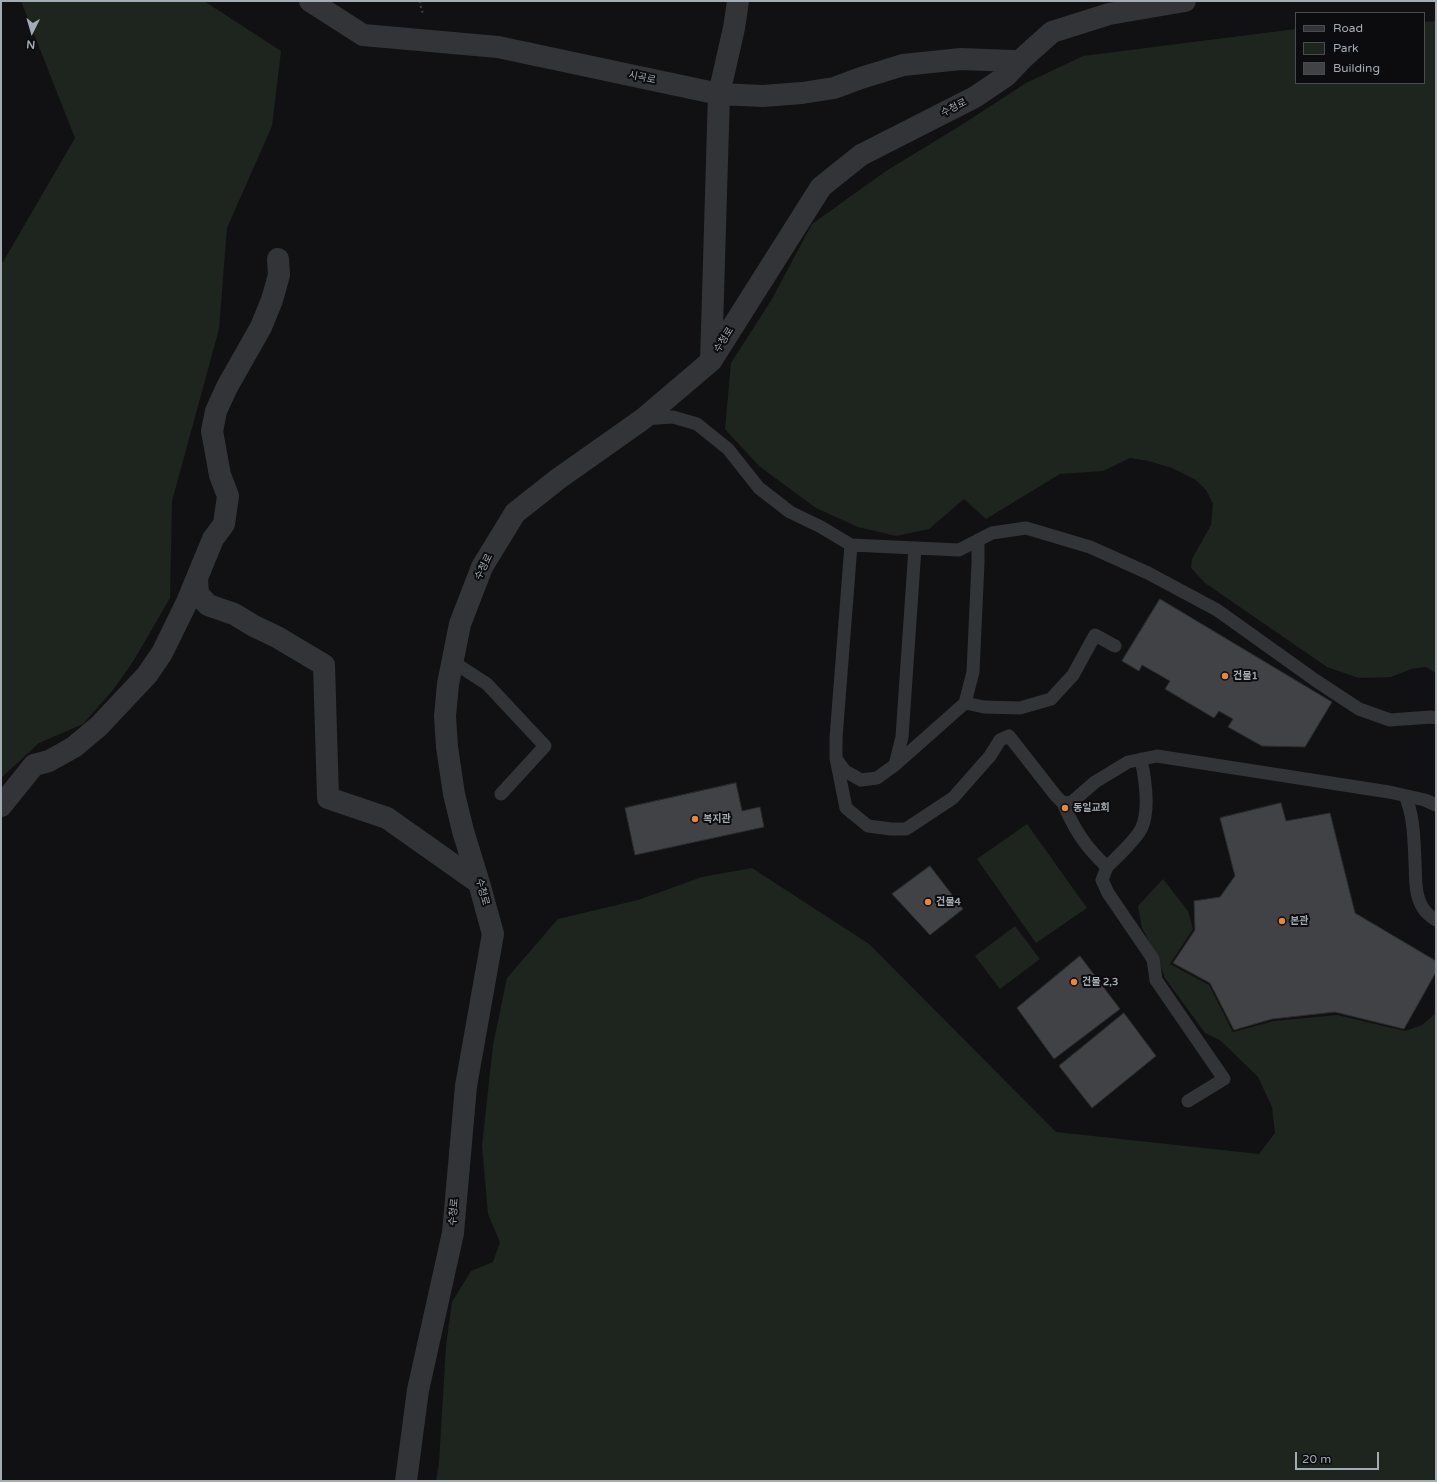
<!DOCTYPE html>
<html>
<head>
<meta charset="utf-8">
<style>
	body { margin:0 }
	#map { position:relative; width:1437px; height:1482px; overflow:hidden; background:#111113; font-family:"Varela Round",sans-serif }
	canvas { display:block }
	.frame { position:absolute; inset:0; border:2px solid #a3abb3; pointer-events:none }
	.legend { position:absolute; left:1295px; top:12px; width:130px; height:72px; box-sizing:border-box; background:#0c0c0e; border:1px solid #484c50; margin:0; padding:5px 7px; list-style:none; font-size:12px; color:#a3abb3 }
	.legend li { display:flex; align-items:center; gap:8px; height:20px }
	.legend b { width:20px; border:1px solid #484c50 }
	.north { position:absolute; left:12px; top:12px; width:40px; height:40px; -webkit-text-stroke:3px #0c0c0e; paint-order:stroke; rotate:185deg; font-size:11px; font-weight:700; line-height:16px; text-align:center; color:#a3abb3 }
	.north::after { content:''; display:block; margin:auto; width:14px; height:18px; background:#a3abb3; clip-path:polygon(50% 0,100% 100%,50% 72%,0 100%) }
	.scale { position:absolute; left:1295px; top:1452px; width:84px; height:18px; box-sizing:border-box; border:2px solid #a3abb3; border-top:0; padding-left:5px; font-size:12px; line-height:14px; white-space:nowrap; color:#a3abb3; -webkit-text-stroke:3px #0c0c0e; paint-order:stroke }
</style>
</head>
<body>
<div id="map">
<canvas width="1437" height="1482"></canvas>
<div class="frame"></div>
<ul class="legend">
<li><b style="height:5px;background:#323437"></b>Road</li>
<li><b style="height:11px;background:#1e251e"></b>Park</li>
<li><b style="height:11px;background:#404246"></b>Building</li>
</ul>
<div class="north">N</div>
<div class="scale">20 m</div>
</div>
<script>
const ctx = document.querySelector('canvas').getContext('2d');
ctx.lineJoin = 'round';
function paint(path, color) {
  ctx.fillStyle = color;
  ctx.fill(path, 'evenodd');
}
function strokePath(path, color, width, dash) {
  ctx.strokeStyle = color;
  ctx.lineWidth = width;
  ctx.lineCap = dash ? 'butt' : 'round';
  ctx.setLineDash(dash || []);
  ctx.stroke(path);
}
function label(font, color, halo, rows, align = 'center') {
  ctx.font = font + ' "Varela Round","Noto Sans KR",sans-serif';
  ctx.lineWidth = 4;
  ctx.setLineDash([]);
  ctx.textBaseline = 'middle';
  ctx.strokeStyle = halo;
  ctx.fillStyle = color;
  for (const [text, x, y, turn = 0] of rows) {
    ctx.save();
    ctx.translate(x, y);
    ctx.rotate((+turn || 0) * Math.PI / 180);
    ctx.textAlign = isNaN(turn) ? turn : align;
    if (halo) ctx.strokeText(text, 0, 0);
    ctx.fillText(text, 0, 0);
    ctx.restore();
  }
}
paint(new Path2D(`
	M21,1H204L281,51L272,126L227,228L219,329L172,501L170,598L134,660L113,690L83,724L39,743L1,778V262H3L75,138Z
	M1436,21V673L1426,667L1411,669L1391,677L1359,678L1327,667L1205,583L1191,568L1192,559L1211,525L1213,504L1206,490L1196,480L1172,468L1149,461L1130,458L1103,471L1060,474L986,519L964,499L929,529L896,536L858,527L816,508L759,466L725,429L731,363L772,299L812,224L886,171L963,124L1026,83L1083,56L1296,29V83H1424V22Z
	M1027,824L1087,908L1036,943L977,859Z
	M752,868L869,944L1056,1132L1259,1154L1275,1133L1272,1107L1258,1077L1220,1040L1205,1033L1165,978L1158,959L1142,928L1138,906L1163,879L1188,911L1193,929L1170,964L1209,985L1233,1032L1274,1021L1337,1015L1405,1031L1422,1025L1436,1013V1481H436L439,1463L446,1346L452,1302L471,1271L493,1262L500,1242L488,1214L482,1146L493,1045L507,978L558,919L638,900L702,877Z
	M1015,926L1040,959L1000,989L975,956Z`), '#1e251e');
const building = new Path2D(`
	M1160,599L1332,702L1305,747L1262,746L1228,727L1233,719L1219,711L1214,718L1165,689L1170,681L1142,665L1139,671L1122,661Z
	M736,783L742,811L760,807L764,827L635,855L625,808Z
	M1281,803L1286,821L1330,813L1355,913L1436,961V972L1404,1029L1335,1012L1272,1019L1234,1030L1210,983L1173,963L1195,930L1194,901L1220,897L1235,876L1220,818Z
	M930,866L963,909L930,935L892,894Z
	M1080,956L1120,1009L1054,1059L1017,1008Z
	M1124,1013L1156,1056L1092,1108L1059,1066Z`);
paint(building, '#404246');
strokePath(building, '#2b2c2e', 1);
strokePath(new Path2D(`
	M420,1L421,8L423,14`), '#383b3e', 2.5, [2, 3]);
strokePath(new Path2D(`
	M643,419L673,417L697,424L728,449L759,488L790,512L821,527L851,545L959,550L992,533L1026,528L1090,547L1148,573L1217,610L1315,680L1359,709L1390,720L1431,717L1436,718
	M851,545L836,738V758L846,808L868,826L891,829H906L953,798L990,756L1000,740L1009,736L1056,796L1063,803L1072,802L1095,782L1128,762L1157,756L1389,792L1425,800L1436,805
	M453,662L487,684L545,746L501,794
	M965,703L984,707L1020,708L1051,699L1073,675L1095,635L1115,646
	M837,760L845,771L861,780L877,778L895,765L902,737L915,548
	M895,765L965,703L973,672L978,563V540
	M1405,796C1414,815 1414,841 1415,862C1416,877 1414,894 1423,908C1426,913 1431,917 1436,920
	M1063,803C1075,831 1085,846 1107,867L1102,880L1108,893L1153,959L1156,980L1224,1079L1188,1101
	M1107,867C1116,858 1138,838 1142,827C1150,808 1145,778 1141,759`), '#323437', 13);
strokePath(new Path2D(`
	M310,1L363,35L498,47L719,94L711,361
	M738,1L734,28L719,94L763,96L802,93L834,88L861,78L903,65L961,59L1013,61L1018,63
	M197,578L198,594L208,605L234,614L254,626L277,637L324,665L328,798L387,818L479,883
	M1,806L34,765L49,761L74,747L99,726L147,675L162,653L187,602L213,539L224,524L228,496L220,475L212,431L216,411L227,387L261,327L272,300L279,275L278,259
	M406,1481L418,1390L453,1233L466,1086L493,934L479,883L463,831L454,794L447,747L445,716L448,684L460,624L482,567L515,513L558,479L643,419L711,361L821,187L861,155L975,97L1006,76L1023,58L1052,32L1109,14L1185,1`), '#323437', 22);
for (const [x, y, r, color] of [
	[1225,676,4,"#e88734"],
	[1065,808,4,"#e88734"],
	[695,819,4,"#e88734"],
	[928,902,4,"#e88734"],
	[1282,921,4,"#e88734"],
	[1074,982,4,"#e88734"]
]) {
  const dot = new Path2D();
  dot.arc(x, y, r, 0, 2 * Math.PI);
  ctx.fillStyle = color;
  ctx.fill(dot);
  strokePath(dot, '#0c0c0e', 1.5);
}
label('10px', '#a3abb3', '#0c0c0e', [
	["시곡로",642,78,12],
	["수청로",954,108,-27],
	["수청로",724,340,-58],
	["수청로",484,567,-64],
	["수청로",482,892,75],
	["수청로",454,1212,-85]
]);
label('bold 10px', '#a3abb3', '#0c0c0e', [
	["건물1",1233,676],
	["동일교회",1073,808],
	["복지관",703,819],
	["건물4",936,902],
	["본관",1290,921],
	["건물 2,3",1082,982]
], 'left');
</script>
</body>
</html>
